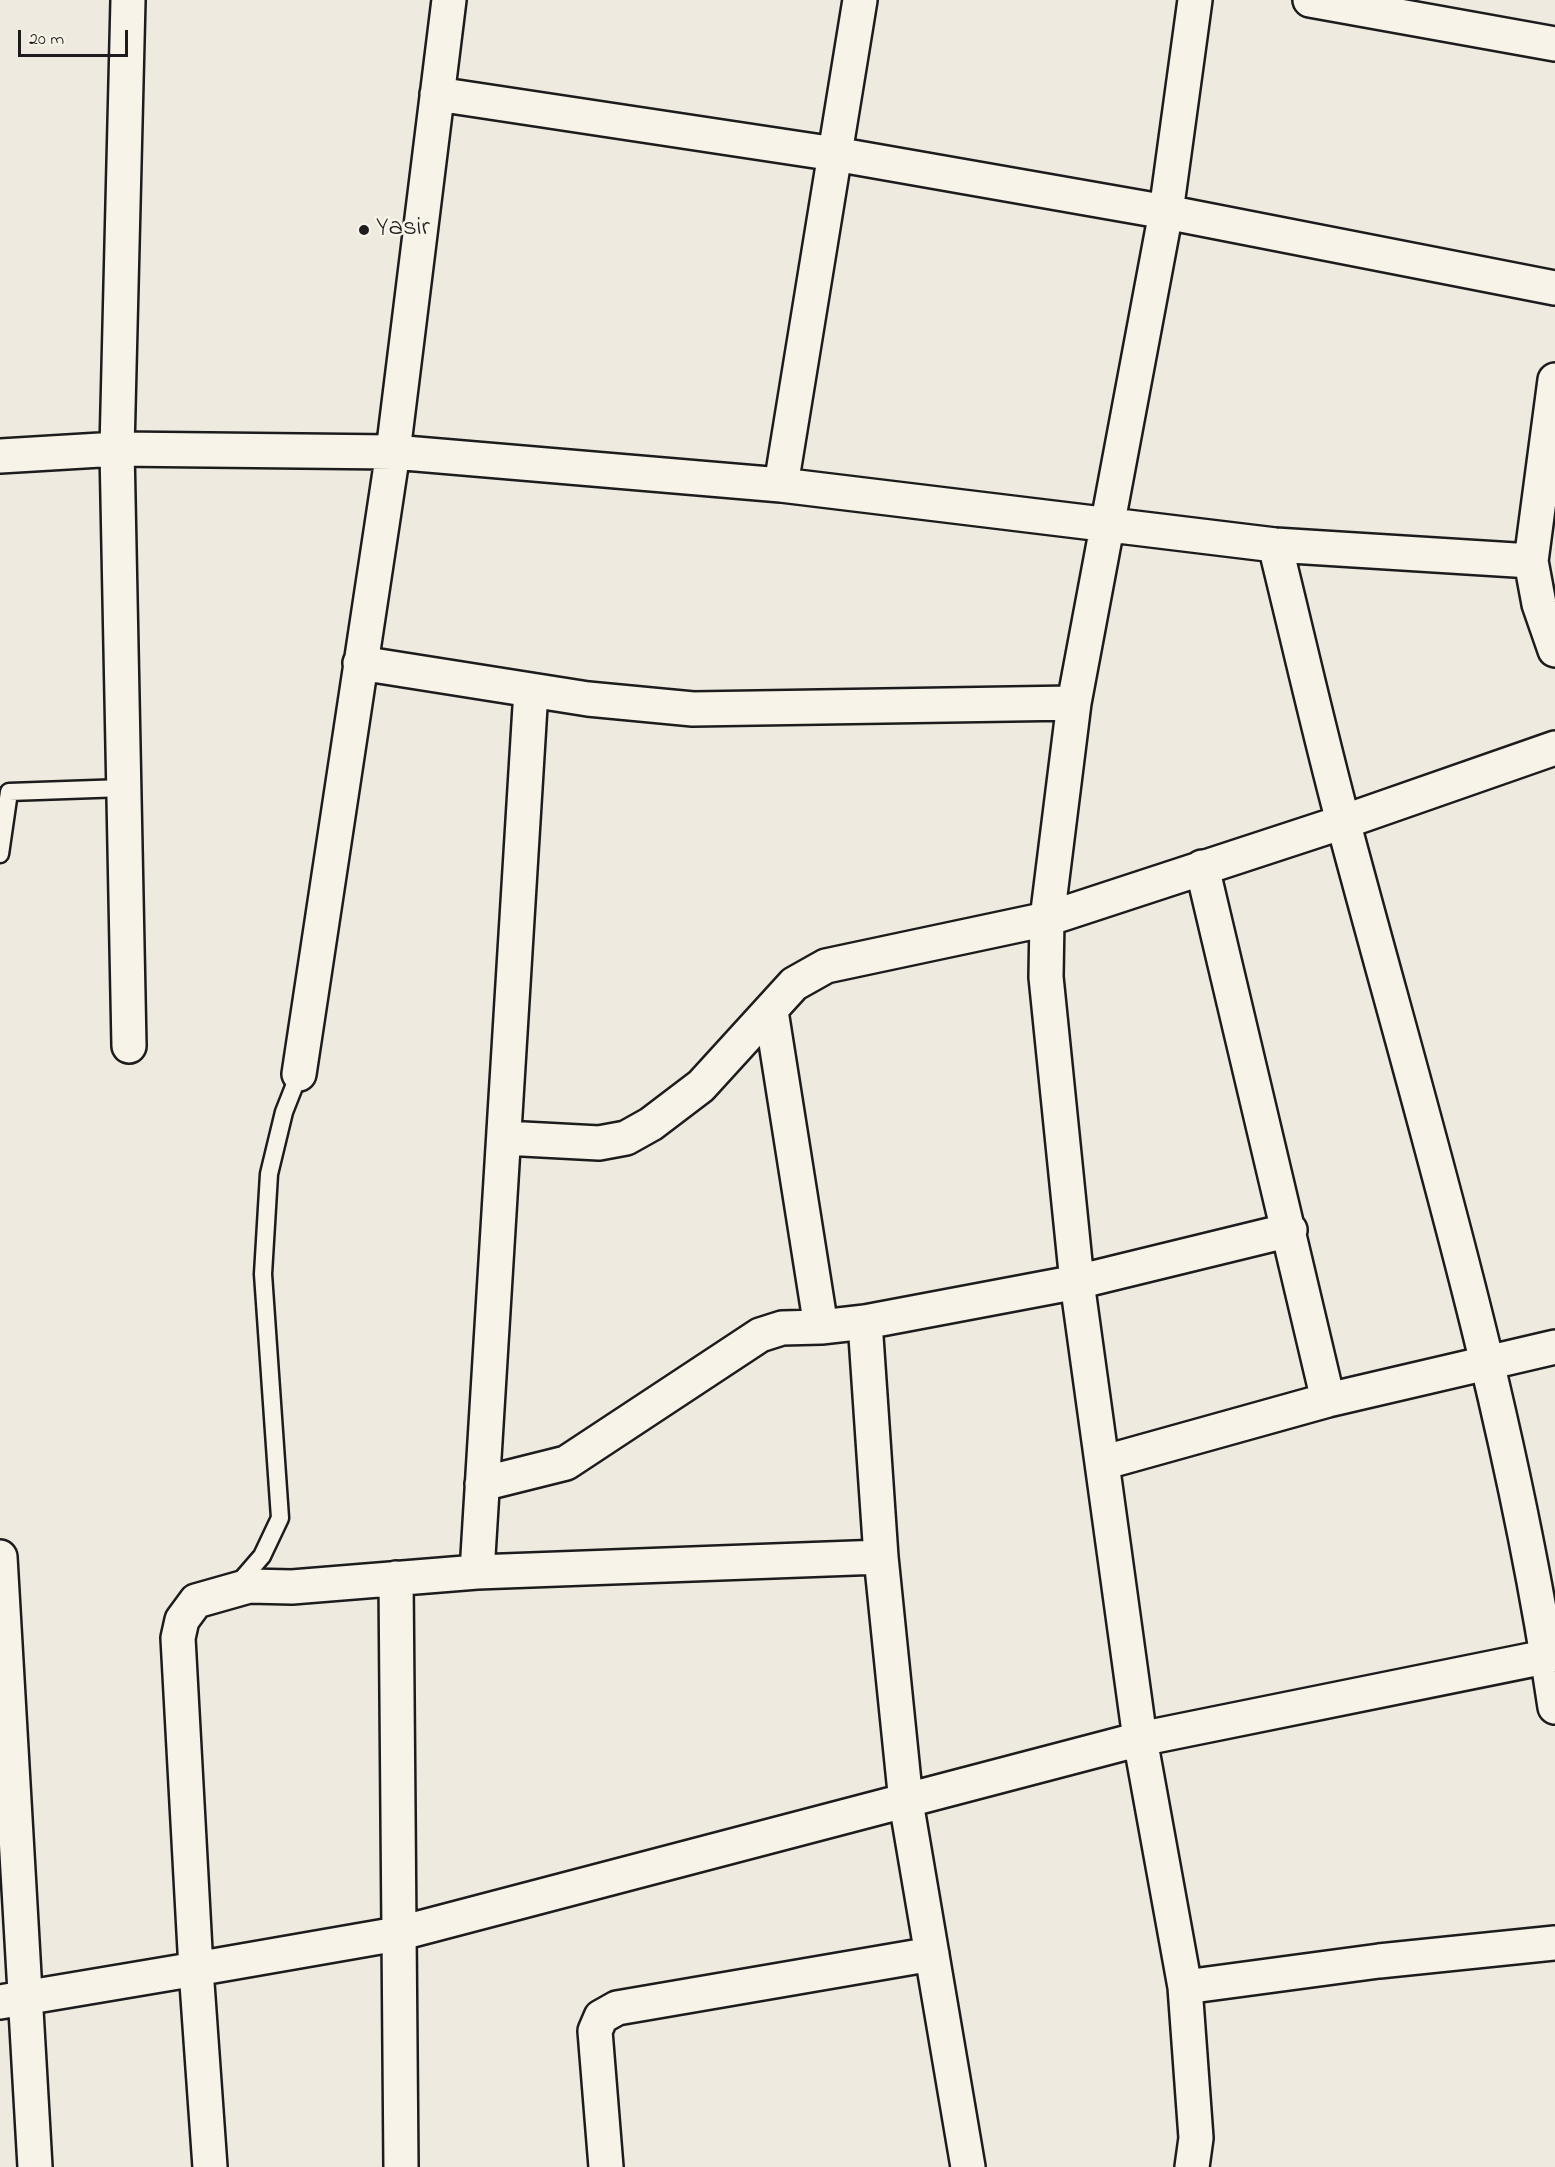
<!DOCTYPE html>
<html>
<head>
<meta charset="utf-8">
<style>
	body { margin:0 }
	#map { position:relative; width:1555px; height:2167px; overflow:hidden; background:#eeeae0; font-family:"Indie Flower",sans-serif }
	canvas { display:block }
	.scale { position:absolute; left:18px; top:30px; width:110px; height:27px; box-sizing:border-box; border:3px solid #1c1c1c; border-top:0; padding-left:8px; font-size:18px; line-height:21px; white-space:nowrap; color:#1c1c1c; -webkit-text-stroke:4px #f7f3e8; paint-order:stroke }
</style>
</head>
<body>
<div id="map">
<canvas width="1555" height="2167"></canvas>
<div class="scale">20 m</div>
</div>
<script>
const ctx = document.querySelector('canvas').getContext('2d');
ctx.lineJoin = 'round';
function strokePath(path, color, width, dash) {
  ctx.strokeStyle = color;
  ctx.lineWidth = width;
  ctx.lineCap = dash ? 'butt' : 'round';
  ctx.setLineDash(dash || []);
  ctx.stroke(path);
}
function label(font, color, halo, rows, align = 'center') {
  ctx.font = font + ' "Indie Flower",sans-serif';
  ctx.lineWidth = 5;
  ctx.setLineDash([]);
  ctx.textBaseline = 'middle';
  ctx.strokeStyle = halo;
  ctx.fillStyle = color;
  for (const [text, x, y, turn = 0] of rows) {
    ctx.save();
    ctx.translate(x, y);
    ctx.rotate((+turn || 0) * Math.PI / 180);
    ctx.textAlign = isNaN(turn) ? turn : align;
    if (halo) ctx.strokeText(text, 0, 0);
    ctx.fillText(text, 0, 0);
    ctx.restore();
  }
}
const lane = new Path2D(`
	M0,854L9,792L124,788
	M236,1586L262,1556L280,1518L263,1274L269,1174L284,1112L299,1074`);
const street = new Path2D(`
	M128,0L117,449L129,1046
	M1310,0L1555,44
	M437,94L835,154L1166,212L1555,288
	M1555,380L1531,561L1539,604L1555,650
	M0,456L117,449L393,452L781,485L1275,545L1531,561
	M781,485L860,0
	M1275,545C1298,638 1319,732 1344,825C1422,1117 1511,1407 1555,1707
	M360,663L588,699L693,709L1074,703
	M1202,867L1328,1400
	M771,1011L821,1327L865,1322L1077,1282L1290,1230
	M299,1074L393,452L449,0
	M504,1138L599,1143L626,1138L651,1124L701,1086L794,984L826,966L1047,919L1343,822L1555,748
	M865,1322L881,1557L906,1802L968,2167
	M1102,1463L1328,1400L1555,1347
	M482,1484L566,1463L760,1335L782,1328L821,1327
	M0,1557L35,2167
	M477,1572L531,690
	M396,1578L401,2167
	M1185,1987L1379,1961L1555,1943
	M0,2002L196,1969L178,1638L182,1620L196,1601L249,1586L292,1587L477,1572L881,1557
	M210,2167L196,1969L397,1934L1140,1739L1555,1655
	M606,2167L595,2031L601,2017L617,2008L932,1954
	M1192,2167L1196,2138L1185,1987L1140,1739L1102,1463L1077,1282L1046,977L1047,919L1074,703L1166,212L1195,0`);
strokePath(lane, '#1c1c1c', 21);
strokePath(street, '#1c1c1c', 38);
strokePath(lane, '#f7f3e8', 16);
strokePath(street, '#f7f3e8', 33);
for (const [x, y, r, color] of [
	[364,230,6,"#1c1c1c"]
]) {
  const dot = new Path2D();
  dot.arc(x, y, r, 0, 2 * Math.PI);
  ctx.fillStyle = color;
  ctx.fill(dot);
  strokePath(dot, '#f7f3e8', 2);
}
label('27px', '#1c1c1c', '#f7f3e8', [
	["Yasir",376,230]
], 'left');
</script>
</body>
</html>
